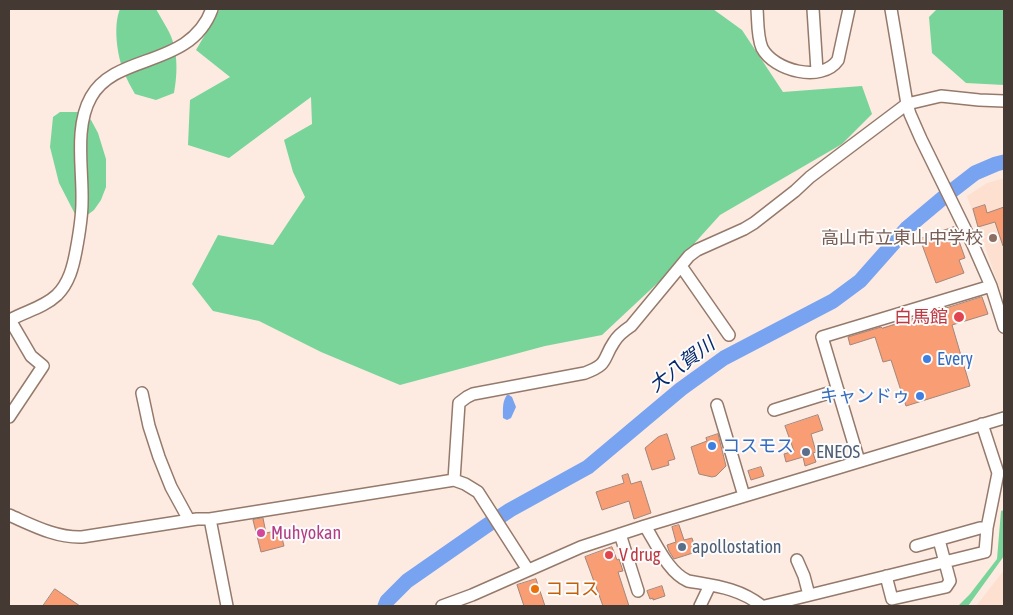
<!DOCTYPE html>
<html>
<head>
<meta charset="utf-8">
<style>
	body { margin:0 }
	#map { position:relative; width:1013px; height:615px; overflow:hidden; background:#fdebe1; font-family:"Asap Condensed",sans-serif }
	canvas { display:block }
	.frame { position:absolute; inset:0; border:10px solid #443933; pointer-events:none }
</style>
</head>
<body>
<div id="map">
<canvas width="1013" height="615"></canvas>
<div class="frame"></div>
</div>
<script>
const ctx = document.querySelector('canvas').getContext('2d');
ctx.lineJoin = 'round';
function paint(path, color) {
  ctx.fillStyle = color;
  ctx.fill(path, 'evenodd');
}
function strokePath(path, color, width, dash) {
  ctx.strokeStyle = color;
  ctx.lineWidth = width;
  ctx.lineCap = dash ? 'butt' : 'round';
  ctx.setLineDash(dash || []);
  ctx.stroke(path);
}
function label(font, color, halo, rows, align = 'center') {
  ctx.font = font + ' "Asap Condensed","Noto Sans JP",sans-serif';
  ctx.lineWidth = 4;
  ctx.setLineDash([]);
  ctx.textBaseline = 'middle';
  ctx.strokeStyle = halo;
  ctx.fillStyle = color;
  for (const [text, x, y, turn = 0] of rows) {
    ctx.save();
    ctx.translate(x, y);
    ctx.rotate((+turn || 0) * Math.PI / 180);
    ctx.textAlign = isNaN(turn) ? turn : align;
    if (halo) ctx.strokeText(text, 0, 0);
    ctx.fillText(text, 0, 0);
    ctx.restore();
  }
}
paint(new Path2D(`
	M1004,178V301L967,196L987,183Z
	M1004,570V606H976Z`), '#fde0d0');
paint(new Path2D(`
	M120,9H156C160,16 164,23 168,30C178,48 178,72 174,93L156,100L135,94C131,87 127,80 124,72C117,56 113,25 120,9Z
	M220,9H713L742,30L783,92L862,86L872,114L842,144L720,215L664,277L602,335L545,346L400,385L321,352L259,321L213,311L192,284L218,235L273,245L305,197L293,172L284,140L312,124L311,97L229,158L188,145L190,100L230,77L196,50Z
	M937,9H1004V85L966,83L932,53L929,17Z
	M60,112H80L91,120L98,133L106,159V187L101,200L94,210L86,216H76L59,183L50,147L53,117Z
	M1004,510V556L968,606H958L970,594L997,559L1001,511Z`), '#78d498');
paint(new Path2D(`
	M507,395H509L512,397L516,407L511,418L507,420L503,418C503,411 502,401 507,395Z`), '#78a3f0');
strokePath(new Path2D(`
	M385,606L387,601L407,581L486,526L510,510L588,467L681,389L724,358L833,301L860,281L907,228L944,197L975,173L996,164L1004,162`), '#78a3f0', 15);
const building = new Path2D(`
	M985,205L987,213L1004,207V246H1003L995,222L978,227L973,209Z
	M954,227L965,258L959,260L964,273L936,283L920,239Z
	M982,297L988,314L952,325L970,386L906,406L891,360L883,362L875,337L850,345L848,337L881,327L882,328Z
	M818,415L823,430L811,434L816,452L813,453L816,462L805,466L803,457L786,462L784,454L794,451L785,426Z
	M667,434L675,459L668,461L669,465L652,470L645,448L658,437Z
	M718,434L726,466L716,476L712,477L699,474L691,447L707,441L706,438Z
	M761,467L764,476L751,480L748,471Z
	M628,474L631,484L641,481L651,513L634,519L629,501L602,510L596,492L624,483L622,476Z
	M263,518L266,533L280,530L284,546L261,552L253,520Z
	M679,525L684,540L692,538L694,544L699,543L701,549L696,551V552L674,559L669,551L667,545L676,542L672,527Z
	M612,547L617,560L619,559L623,571L618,572L629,606H603L585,557Z
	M536,579L545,606H524L517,585Z
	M662,586L665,596L653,600V598L650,599L647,591Z
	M55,589L80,606H43Z`);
paint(building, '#f89d74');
strokePath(building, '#a3867a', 1);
const minor = new Path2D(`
	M757,9C758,21 757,36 762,48C774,71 822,83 838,60L849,9
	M813,9L817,71
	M891,9L907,104L910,114L921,139L973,245L991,286L1004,327
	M681,266L729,335
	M142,393L149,426L159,457L171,487L189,520
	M717,405L744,496
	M774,410L838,390
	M9,417L43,366L31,356L10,320C26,311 43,308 57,295C69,283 73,267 76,251C79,235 82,218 82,202C83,169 74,127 91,97C116,52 190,69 212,9
	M859,461L822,337L991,286
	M454,480L459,403L467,397L473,394L585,373C609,364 602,360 614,342C618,335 625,330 631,326L689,256L697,250L744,229L754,223L795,191L810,177L907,104L941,96L979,100L1004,101
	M9,515C32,525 56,538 82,537L197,519H210L454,480L465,484L478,492L528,570
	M210,519L227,606
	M645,526C657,545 668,572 688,581C716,586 739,588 762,606
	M620,534L638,591
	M916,546L980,528H987
	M797,560L804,576L809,595
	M886,576L892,599L946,587L950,581L939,540
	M442,606L472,595L581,547L645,526L1004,418
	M700,606L710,585
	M765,606L985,552L987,528L998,473L982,424`);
strokePath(minor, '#957a6c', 14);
strokePath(minor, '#fff', 11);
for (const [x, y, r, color] of [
	[993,238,5,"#8d6e63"],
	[959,317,6,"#e0444e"],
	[927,359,5,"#3f7fe0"],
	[920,396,5,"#3f7fe0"],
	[712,446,5,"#3f7fe0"],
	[806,452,5,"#5c6f8a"],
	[261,533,5,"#d1479c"],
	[682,547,5,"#5c6f8a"],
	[609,555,5,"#e0444e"],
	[535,589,5,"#e8710a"]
]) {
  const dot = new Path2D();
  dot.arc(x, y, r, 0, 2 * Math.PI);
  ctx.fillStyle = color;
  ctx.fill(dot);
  strokePath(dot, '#fcfcfc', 2);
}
label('18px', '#785e54', '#fcfcfc', [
	["高山市立東山中学校",983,238]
], 'right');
label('18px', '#be3a42', '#fcfcfc', [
	["白馬館",948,317],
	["V drug",619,555,"left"]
], 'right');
label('18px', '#366cbe', '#fcfcfc', [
	["Every",937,359],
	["キャンドゥ",910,396,"right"],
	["コスモス",722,446]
], 'left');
label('18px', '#4e5e75', '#fcfcfc', [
	["ENEOS",816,452],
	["apollostation",692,547]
], 'left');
label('18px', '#b23c85', '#fcfcfc', [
	["Muhyokan",271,533]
], 'left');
label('18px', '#c56008', '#fcfcfc', [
	["ココス",545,589]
], 'left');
label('italic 19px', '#07296b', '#fcfcfc', [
	["大八賀川",682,365,-37]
]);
</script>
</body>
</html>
